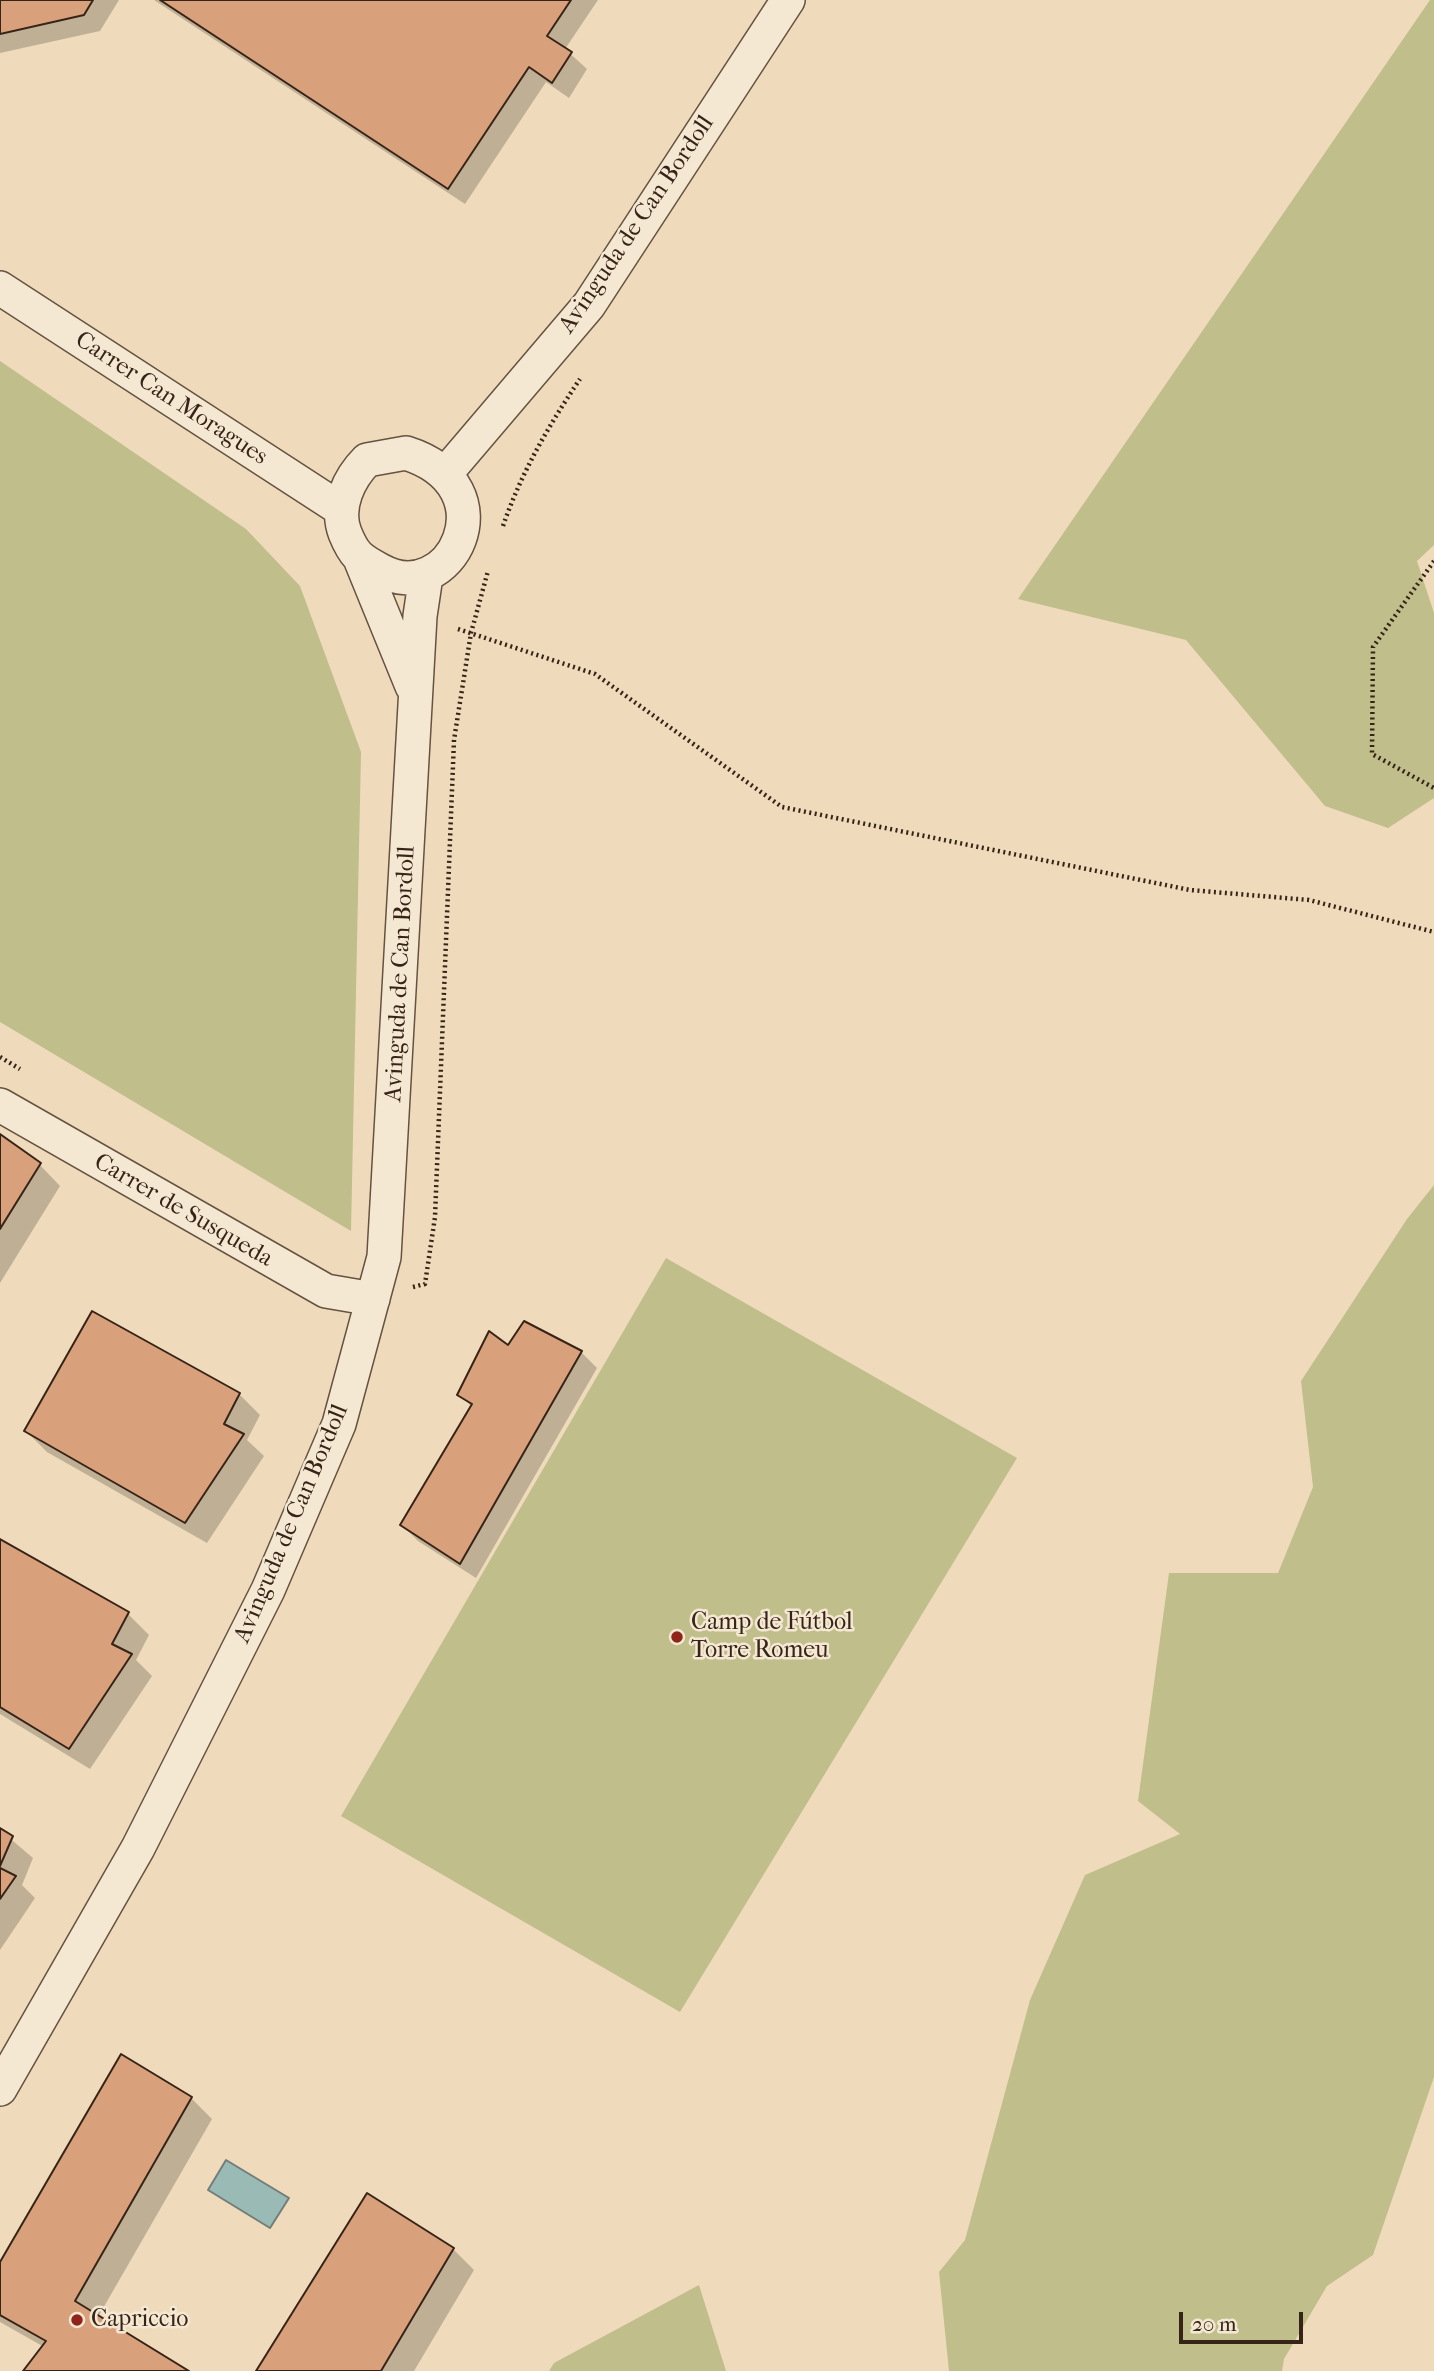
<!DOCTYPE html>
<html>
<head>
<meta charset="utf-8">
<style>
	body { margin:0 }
	#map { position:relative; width:1434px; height:2371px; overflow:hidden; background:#efdbbb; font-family:"IM FELL French Canon",serif }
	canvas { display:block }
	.scale { position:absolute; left:1179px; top:2312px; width:124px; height:32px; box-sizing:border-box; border:4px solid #372418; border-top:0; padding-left:9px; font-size:21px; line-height:24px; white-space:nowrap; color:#372418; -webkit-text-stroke:5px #f5e8d3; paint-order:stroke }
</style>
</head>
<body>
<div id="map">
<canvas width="1434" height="2371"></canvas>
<div class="scale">20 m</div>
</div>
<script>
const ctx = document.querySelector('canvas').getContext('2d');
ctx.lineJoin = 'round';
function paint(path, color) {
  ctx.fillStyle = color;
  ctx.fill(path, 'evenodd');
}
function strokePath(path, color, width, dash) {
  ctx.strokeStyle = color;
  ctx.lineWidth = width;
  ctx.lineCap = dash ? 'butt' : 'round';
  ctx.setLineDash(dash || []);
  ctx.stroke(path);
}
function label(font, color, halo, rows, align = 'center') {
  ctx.font = font + ' "IM FELL French Canon",serif';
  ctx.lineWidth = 5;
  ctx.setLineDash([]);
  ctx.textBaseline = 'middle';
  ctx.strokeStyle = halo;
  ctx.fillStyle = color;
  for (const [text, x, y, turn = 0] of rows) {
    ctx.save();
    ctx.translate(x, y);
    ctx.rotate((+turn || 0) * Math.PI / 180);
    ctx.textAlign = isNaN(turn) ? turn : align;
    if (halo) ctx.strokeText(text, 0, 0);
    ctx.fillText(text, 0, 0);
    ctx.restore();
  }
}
paint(new Path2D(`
	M1430,0H1434V545L1417,561L1434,613V798L1388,828L1325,806L1186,640L1018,599Z
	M0,361L246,529L300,586L361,752L351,1231L0,1022Z
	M1434,1185V2077L1373,2255L1327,2286L1284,2359L1282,2371H949L939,2272L965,2240L1030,2000L1085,1875L1180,1834L1138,1801L1169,1573H1278L1313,1487L1301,1381L1407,1219Z
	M666,1258L1017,1458L680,2012L341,1816Z
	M699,2285L726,2371H549L554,2363Z`), '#c0be8b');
const water = new Path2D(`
	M226,2160L289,2198L270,2228L208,2190Z`);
paint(water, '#9abab6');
strokePath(water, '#727e77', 2);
paint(new Path2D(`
	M0,0H119L100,31L0,53Z
	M154,0H598L565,49L587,69L569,98L546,82L465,204Z
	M0,1136L39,1164L60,1186L0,1283Z
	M581,1352L597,1368L476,1578L418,1541L402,1525L472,1407L459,1394Z
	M239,1394L260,1415L247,1440L264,1456L207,1543L47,1452L26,1431Z
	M0,1541L128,1614L149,1635L136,1660L152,1676L90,1769L0,1714Z
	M0,1830L33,1858L22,1885L35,1898L0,1950Z
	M191,2098L212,2119L98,2317L185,2371H26L44,2347L0,2322V2265Z
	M367,2195L453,2249L474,2270L414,2371H258Z`), '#0003');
const building = new Path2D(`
	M0,0H93L84,15L0,34Z
	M160,0H571L547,36L572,52L552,83L529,67L448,189Z
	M0,1134L41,1163L0,1229Z
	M92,1311L240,1393L224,1424L244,1434L185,1523L24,1431Z
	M524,1321L582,1351L460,1564L400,1525L472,1404L457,1395L489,1331L508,1345Z
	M0,1539L129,1612L112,1644L132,1654L69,1749L0,1707Z
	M0,1828L13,1836L0,1866Z
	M0,1868L16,1876L0,1899Z
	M121,2054L192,2097L75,2301L189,2371H23L46,2341L0,2315V2262Z
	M367,2193L454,2248L381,2371H256Z`);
paint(building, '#d9a17b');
strokePath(building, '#372418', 2);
const minor = new Path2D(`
	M0,288L342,510
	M406,453C513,487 450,610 380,570C359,559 354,555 345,533C335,507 349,478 367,460Z
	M446,473L589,305L788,0
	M361,561L412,686
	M0,1105L326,1291L373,1299
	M0,2089L138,1848L268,1590L339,1424L384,1257L420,616L426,576`);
strokePath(minor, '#655241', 36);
strokePath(new Path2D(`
	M503,526C521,473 549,425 580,379
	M1434,561L1373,647L1372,754L1434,788
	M458,629L595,674L782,807L1190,890L1309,900L1434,932
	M0,1057L20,1069
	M413,1287L425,1284L435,1217L454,740L471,633L488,571`), '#372418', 4.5, [2, 3.5]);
strokePath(minor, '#f5e8d3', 33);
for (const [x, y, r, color] of [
	[677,1637,7,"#8f2418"],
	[77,2320,7,"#8f2418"]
]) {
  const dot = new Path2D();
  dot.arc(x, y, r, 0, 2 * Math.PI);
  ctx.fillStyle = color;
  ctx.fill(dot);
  strokePath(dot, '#f5e8d3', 2.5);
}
label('24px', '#372418', '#f5e8d3', [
	["Avinguda de Can Bordoll",637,225,-56],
	["Carrer Can Moragues",171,399,33],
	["Avinguda de Can Bordoll",401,974,-87],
	["Carrer de Susqueda",183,1211,30],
	["Avinguda de Can Bordoll",292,1524,-67]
]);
label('24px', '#372418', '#f5e8d3', [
	["Camp de Fútbol",691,1623],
	["Torre Romeu",691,1651],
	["Capriccio",91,2320]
], 'left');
</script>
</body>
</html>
